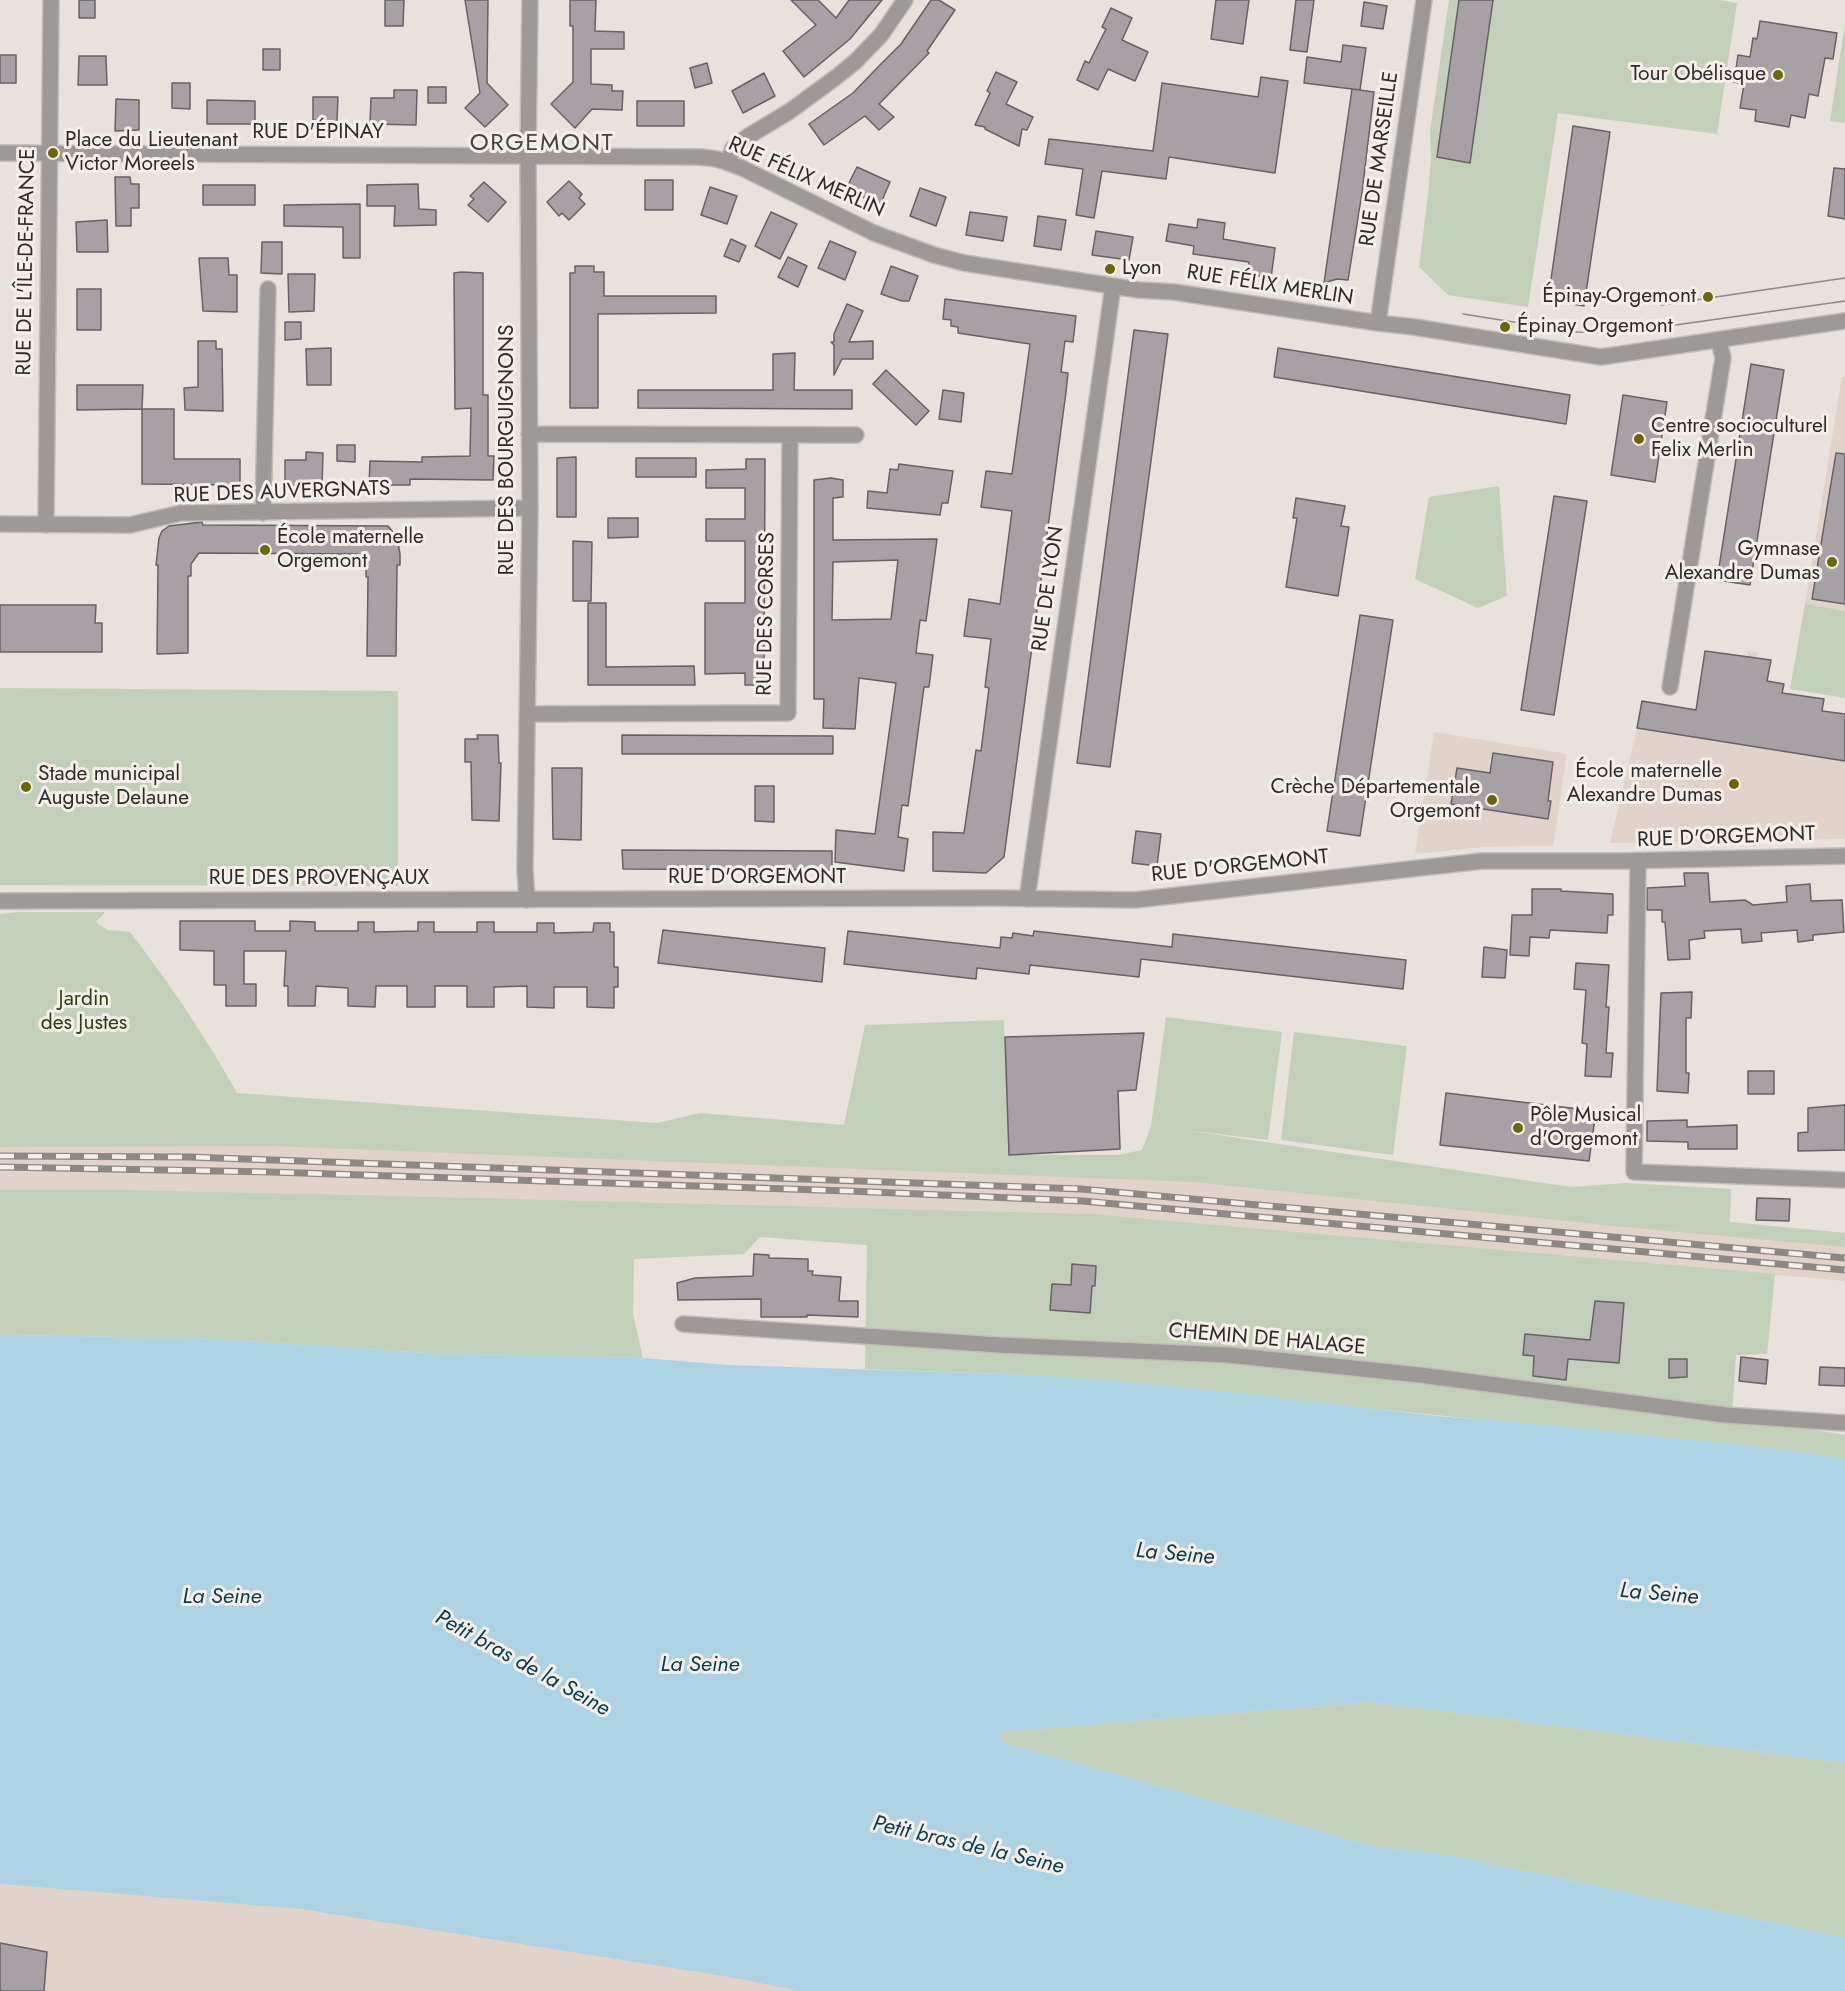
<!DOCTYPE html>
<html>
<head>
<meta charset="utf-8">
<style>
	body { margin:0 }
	canvas { display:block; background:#e8e1dc }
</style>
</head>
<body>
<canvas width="1845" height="1991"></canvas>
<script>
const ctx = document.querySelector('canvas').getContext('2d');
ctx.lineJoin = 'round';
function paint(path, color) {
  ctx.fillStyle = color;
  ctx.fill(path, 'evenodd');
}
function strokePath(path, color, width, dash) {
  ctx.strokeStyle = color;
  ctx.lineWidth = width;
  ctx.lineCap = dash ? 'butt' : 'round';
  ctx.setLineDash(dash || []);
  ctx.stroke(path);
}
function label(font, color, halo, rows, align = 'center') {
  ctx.font = font + ' Jost,sans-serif';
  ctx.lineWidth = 6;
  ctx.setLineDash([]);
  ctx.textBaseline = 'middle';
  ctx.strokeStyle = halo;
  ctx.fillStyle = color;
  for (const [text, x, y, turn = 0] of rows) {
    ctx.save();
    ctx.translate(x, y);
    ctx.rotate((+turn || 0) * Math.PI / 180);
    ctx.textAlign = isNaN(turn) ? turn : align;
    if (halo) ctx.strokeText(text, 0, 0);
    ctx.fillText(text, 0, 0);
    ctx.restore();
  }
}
paint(new Path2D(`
	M1842,377H1845V611L1805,604Z
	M1705,651L1747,657L1748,651L1758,652L1757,659L1771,660L1767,681L1784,684L1780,705L1799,707L1801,695L1824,699L1822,711L1845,714V839L1610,843L1637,728L1642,701L1696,710Z
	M1434,732L1567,754L1553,846L1484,847L1415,854Z
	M0,1128L1009,1155L1845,1233V1281L1092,1214L365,1195L122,1190H0Z
	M0,1884L300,1909L729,1977L800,1991H0Z`), '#e1d3ca');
paint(new Path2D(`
	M1449,0H1720L1737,3L1717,134L1558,113L1528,307L1448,295L1419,267L1428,195L1431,157L1430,131Z
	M1845,24V123L1830,121Z
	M1499,486L1507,596L1478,608L1415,579L1429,497Z
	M1805,604L1845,611V698L1790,689Z
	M0,688L398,691V886L0,885Z
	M19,912H105L96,922L107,930L130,932C171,985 204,1035 237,1093L657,1123L700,1113L844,1125L865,1025L1004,1020L1009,1155H1118L1142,1150L1151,1126L1166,1017L1282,1032L1268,1140L1184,1130L1571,1187L1626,1183L1731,1189L1730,1222L1845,1233V1247L1624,1227L1193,1182L271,1146L0,1147V914Z
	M1294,1032L1407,1046L1393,1155L1281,1140Z
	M0,1190H122L365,1195L1092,1214L1775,1274L1767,1354L1736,1355L1732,1416L1845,1435V1459L1729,1444L1031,1375L865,1369L867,1245L760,1237L744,1254L634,1259L633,1313L643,1358L427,1353L196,1338L0,1335Z
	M1372,1702L1845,1763V1938L1453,1856L1373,1846L1001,1742V1732Z`), '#c2d0ba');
paint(new Path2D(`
	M0,1335L196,1338L427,1353L643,1358L729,1365L1031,1375L1173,1386L1436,1416L1515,1422L1778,1449L1845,1459V1763L1372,1702L1002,1732L1001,1742L1373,1846L1453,1856L1845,1938V1991H800L729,1977L300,1909L0,1884Z`), '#acd2e3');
const building = new Path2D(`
	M79,0H95V18H79Z
	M385,0H404L403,26H385Z
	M465,0H488L487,83L508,105L485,127L465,108L480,93Z
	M570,0H596L595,31L624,32V49H591V84L612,85V91H623L622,110L592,109L575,128L551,104L573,82V26H570Z
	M791,0H818L836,18L849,0H882L850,39L804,77L783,51L816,25Z
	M931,0H939L955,10L927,51L929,53L879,104L894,117L879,130L865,116L824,145L809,124L853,93L878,67L901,44Z
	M1216,0H1249L1243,44L1211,39Z
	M1296,0H1314L1307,52L1290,50Z
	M1459,0H1493L1470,163L1437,157Z
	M1364,2L1387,6L1383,29L1361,26Z
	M1111,8L1132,18L1122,40L1148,52L1135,81L1108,69L1098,90L1077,80L1085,61L1089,63L1106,29L1102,27Z
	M1760,21L1837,33L1833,59L1825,58L1818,96L1809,94L1805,118L1791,115L1789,127L1755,121L1756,110L1740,108L1744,84L1734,82L1738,55L1750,57L1753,38L1757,39Z
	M1343,45L1366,48L1360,90L1304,83L1307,57L1341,62Z
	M263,49H280V70H263Z
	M0,55H16V83H0Z
	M79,56H106L107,85H78Z
	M707,63L712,83L695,88L690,68Z
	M996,72L1017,82L1006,104L1033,117L1027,130L1022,129L1019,146L985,129V127L975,125L990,93L987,91Z
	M764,73L775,96L743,113L732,91Z
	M1261,77L1288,81L1275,173L1169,157L1166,179L1102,171L1094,218L1076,215L1083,169L1045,164L1049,139L1153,151L1162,83L1258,97Z
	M172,83H190V109L172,108Z
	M428,87H446V103H428Z
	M1352,89L1374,92L1362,193L1348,280L1337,279L1324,283Z
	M394,90H417L416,125L370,124L371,98H394Z
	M313,97H338L337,121L313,120Z
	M116,99L139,100V130L115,131Z
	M207,100L255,101V124H207Z
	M637,101H684V126H637Z
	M1573,126L1610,132L1584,306L1548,300Z
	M857,167L890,182L880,205L846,189Z
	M1834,168L1845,169V219L1828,216Z
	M115,177H130L131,184H139V208H131V226H116Z
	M645,180H673V210H645Z
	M569,181L582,194L579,198L585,204L569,220L562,213L559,216L547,202Z
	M484,182L506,202L488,222L468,205L474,199L470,196Z
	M418,184L419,209L436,210V225L394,226L395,206H367V185Z
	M203,185H255V205H203Z
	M710,187L737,196L727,224L701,215Z
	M920,188L946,197L936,226L910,216Z
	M360,204V258H343V227L284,226V205Z
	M771,212L797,224L780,259L755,246Z
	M970,212L1007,217L1003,241L966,235Z
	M1038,216L1066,220L1061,250L1034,246Z
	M1198,219L1225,223L1223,239L1275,248L1271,278L1247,274L1249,262L1193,254L1194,246L1166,241L1169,224L1197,228Z
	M107,220L108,252H77L76,222Z
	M1096,231L1133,237L1129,260L1092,255Z
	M731,239L746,246L739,262L724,256Z
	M830,241L856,252L845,280L818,268Z
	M262,242H282V274L261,273Z
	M788,257L807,266L798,287L778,277Z
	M199,258H228L229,275H237V312L203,311Z
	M575,266H594V272H604V296H716V313L598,314V408H570V273H575Z
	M891,266L918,276L909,301H902L881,294Z
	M461,272L483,273V395H488V456H494L493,480L410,479V485H369L370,461L422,462V457L470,456L471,408L455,409L454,273Z
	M288,274H315L314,311L289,312Z
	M77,289H101V330H77Z
	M945,299L1076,316L1073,342L1065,341L1061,372L1068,373L1066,392L1004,857L986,873L933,871V832L964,833L976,750L981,751L989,688L985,687L991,639L964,636L969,599L1000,604L1012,511L981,507L986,471L1012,474L1030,344L958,333V327L951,326V320L943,319Z
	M847,304L863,311L849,342L873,341V359H842L834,375V345L831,342H834V334Z
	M285,322H301V339L285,340Z
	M1134,330L1168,334L1110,767L1077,763Z
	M198,341H216V349H222L223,411L185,410L184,388L198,387Z
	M331,348V385H307L306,349Z
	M1278,348L1570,395L1566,424L1274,377Z
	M795,353L794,390H852V409L638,408V390H773V354Z
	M1751,364L1784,370L1750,585L1717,580Z
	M886,370L929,411L916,425L873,384Z
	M77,385H143L142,409L77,410Z
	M943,390L964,393L961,422L939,419Z
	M1623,395L1667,402L1655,482L1611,475Z
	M142,409H174V459H240V485L142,484Z
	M337,445H355V462L337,461Z
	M306,452L323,453L322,486L285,485V460H306Z
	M1836,453L1845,454V604L1812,599Z
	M576,457V517H557V458Z
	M636,458H696V477H636Z
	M746,459H765L764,685H745V673L705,674V603H745V541H706V519H745V488H706V470L746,469Z
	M899,464L953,471L948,503H942L940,515L867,508L868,491L887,493L890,469L898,470Z
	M831,478L843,480V497L833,498V540L937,539L926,621L920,620L916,653L933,655L929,687H924L908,806L902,805L898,837L908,839L904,871L835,862L836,830L875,834L896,683L859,678L855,729L823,728L824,699H814V480ZM898,560L891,619L832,620L833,562Z
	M1554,496L1587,501L1554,715L1521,710Z
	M1296,498L1345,506L1341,526L1349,527L1338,596L1286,587L1297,518H1293Z
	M608,518H638V537L608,538Z
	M202,522L203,525L388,526L397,537L400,554V565H397L396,656H367L368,577H366V566L357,554L199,553L191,564V576H188V653L157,654L158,565H156L159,538L162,531L169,526Z
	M573,541L592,542L591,601H573Z
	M588,603H606V667L694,666L695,685H588Z
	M0,605H96L95,623H102V652H0Z
	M1360,615L1393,620L1360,836L1327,831Z
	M1705,651L1771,660L1767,681L1784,684L1782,693L1824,699L1822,711L1845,714V761L1637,728L1642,701L1696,710Z
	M477,735H498L499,763H501L499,821L472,820L471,762H465V739H478Z
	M622,735L833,736V754H622Z
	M1493,753L1553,762L1548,801H1551L1548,819L1451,804L1457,768L1490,773Z
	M552,768H582L581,840L553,839Z
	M755,786H774V822L755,821Z
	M1136,831L1161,834L1157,866L1132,863Z
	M622,850L832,851V870L623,869Z
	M1684,873H1708L1710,902L1745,900L1753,905L1787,902L1786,886L1810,884L1811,901L1842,900L1844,932L1813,935V940L1798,942L1797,930L1761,933L1762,941L1742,943L1741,929L1704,931L1705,938L1689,940L1690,959L1668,960L1665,922H1662V910H1647V888L1685,886Z
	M1532,889H1561V891L1613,894V915H1608L1607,933L1550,930L1549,938L1530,937L1529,956L1510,955L1512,915H1532Z
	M180,921H255V931H290V921L315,922V931H358V922H374V932L418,931V922H434V932H477V922H494V932H537V923H554V933L593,932L594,923H610V932H614V967H618V987H614V1008L587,1007V987H554V1008L527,1007V986L494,987V1007H467V986H435V1007H407V986H376L375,1007L348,1006V988L316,986L315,1006H288V986H284L286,951H244V984H256V1006H226V985H214V951L180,950Z
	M663,930L825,948L822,982L658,963Z
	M848,931L1000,948L1001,937L1012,938L1013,933L1033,936L1034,931L1172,947L1173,934L1406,960L1403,989L1141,959L1139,977L1030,965L1029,974L977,968L976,979L844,964Z
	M1484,947L1507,950L1505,978L1482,977Z
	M1576,963L1609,965L1606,1007H1609L1606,1053H1613L1611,1077L1585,1076L1587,1044L1582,1043L1586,990L1574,989Z
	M1692,992L1691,1018H1686V1073H1689L1688,1093L1657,1091L1661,993Z
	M1144,1033L1136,1090L1118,1091L1120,1149L1009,1155L1005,1037Z
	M1748,1071H1774V1094H1748Z
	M1446,1093L1596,1111L1589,1161L1440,1145Z
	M1845,1105V1150L1798,1151V1133L1808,1132V1108Z
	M1687,1120V1127L1737,1125V1149H1688V1142L1647,1141V1121Z
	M1757,1198L1790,1199L1789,1221L1756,1220Z
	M754,1254L769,1255V1258L808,1259V1271H813L812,1275L841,1277L839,1301H858V1317L807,1315V1317H761V1299L678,1300L677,1283L695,1278L753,1276Z
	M1072,1264L1096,1266L1095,1286H1092L1090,1313L1050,1310L1052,1284L1071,1285Z
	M1595,1301L1624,1303L1619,1363L1568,1359L1566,1380L1533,1376L1534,1356L1523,1355L1525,1334L1590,1340Z
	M1741,1357L1768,1360L1766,1384L1739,1381Z
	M1669,1359H1687V1377L1669,1378Z
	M1820,1367L1845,1368V1386L1819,1385Z
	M0,1943L47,1952L44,1991H0Z`);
paint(building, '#a7a1a6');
strokePath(building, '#676166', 1.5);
const minor = new Path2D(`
	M0,153L700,157L717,159L742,168L874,233L934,255L964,263L1139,290L1174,292L1378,323L1414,327L1601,357L1845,321
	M728,162L733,148L747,137L790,111L835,78L856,61L881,35L905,0
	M1378,323L1424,0
	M529,434L856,435
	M263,513L268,289
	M0,524L130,525L181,513L530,508
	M46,525L51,0
	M1670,687L1723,358L1719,341
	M528,714L788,713L790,436
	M1638,861L1634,1172L1845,1180
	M1027,899L1113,286
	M527,900L525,869L530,508L528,155L530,0
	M0,901L994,898L1135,900L1482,861H1620L1845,856
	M683,1324L999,1345L1228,1355L1420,1375L1725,1415L1845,1423`);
strokePath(minor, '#c3bdb8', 18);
strokePath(minor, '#9c9997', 15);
strokePath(new Path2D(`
	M1661,305L1845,278
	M1463,314L1577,332L1619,333L1845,301`), '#8c8884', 1.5);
const rail = new Path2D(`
	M0,1156L189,1157L1081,1189L1845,1258
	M0,1167L271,1172L849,1191L1082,1201L1845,1270`);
strokePath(rail, '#8c8884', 7);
strokePath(rail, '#f6eee9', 4.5, [14]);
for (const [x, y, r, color] of [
	[1778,75,6,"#696803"],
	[53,153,6,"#696803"],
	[1110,269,6,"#696803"],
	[1708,297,6,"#696803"],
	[1505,327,6,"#696803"],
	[1639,439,6,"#696803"],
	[265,550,6,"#696803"],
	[1832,562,6,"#696803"],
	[1734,784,6,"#696803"],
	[26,787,6,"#696803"],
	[1492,800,6,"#696803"],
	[1518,1128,6,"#696803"]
]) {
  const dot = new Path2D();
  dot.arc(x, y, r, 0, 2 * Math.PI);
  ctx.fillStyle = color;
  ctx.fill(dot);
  strokePath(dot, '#f6eee9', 2);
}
label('21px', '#2d2b29', '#f6eee9', [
	["Tour Obélisque",1766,75,"right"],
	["Place du Lieutenant",65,141],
	["Victor Moreels",65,165],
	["Lyon",1122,269],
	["Épinay-Orgemont",1696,297,"right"],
	["Épinay Orgemont",1517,327],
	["Centre socioculturel",1651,427],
	["Felix Merlin",1651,451],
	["École maternelle",277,538],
	["Orgemont",277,562],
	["Gymnase",1820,550,"right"],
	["Alexandre Dumas",1820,574,"right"],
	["École maternelle",1722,772,"right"],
	["Alexandre Dumas",1722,796,"right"],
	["Stade municipal",38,775],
	["Auguste Delaune",38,799],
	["Crèche Départementale",1480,788,"right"],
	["Orgemont",1480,812,"right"],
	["Pôle Musical",1530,1116],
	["d'Orgemont",1530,1140]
], 'left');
label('21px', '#2d2b29', '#f6eee9', [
	["RUE D'ÉPINAY",318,133],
	["RUE DE MARSEILLE",1380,159,-82],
	["RUE FÉLIX MERLIN",806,178,24],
	["RUE DE L'ÎLE-DE-FRANCE",27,262,-89],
	["RUE FÉLIX MERLIN",1270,286,9],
	["RUE DES BOURGUIGNONS",508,450,-90],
	["RUE DES AUVERGNATS",282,493,-2],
	["RUE DE LYON",1049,589,-82],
	["RUE DES CORSES",767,614,-89],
	["RUE D'ORGEMONT",1726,838,-2],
	["RUE D'ORGEMONT",1240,867,-6],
	["RUE D'ORGEMONT",757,878],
	["RUE DES PROVENÇAUX",319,879],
	["CHEMIN DE HALAGE",1267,1340,5]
]);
label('21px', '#274114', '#f6eee9', [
	["Jardin",84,1000],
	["des Justes",84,1024]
]);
label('italic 22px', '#053d4f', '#f6eee9', [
	["La Seine",1175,1555,5],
	["La Seine",1659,1595,5],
	["La Seine",222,1598],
	["Petit bras de la Seine",522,1664,29],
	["La Seine",700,1666],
	["Petit bras de la Seine",968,1846,13]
]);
ctx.letterSpacing = '1.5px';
label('24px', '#49433f', '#f6eee9', [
	["ORGEMONT",542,144]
]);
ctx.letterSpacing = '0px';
</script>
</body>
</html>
